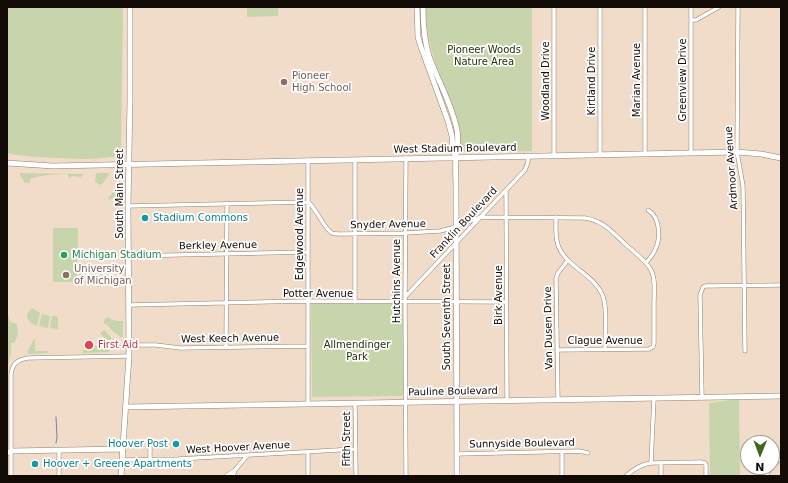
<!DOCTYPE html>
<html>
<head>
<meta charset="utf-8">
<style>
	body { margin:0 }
	#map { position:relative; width:788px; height:483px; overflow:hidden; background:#f0dcc9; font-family:"DejaVu Sans",sans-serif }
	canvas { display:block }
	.frame { position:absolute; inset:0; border:8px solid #110a05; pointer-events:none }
	.north { position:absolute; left:740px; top:435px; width:40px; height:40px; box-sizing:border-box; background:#fff; border:1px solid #a09d9b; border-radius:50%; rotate:181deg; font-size:11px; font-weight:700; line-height:16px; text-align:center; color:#110a05 }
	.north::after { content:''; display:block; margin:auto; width:14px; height:18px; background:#3f6722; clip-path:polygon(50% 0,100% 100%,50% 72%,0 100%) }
</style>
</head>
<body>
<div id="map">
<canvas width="788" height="483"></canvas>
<div class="frame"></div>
<div class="north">N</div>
</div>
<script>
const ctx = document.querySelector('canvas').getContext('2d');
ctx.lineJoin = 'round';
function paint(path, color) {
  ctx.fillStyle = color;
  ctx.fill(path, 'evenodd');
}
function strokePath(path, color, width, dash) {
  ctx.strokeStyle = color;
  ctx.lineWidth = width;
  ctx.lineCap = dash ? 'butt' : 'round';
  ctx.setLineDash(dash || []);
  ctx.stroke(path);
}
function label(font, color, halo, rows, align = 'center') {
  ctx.font = font + ' "DejaVu Sans",sans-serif';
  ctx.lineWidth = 3.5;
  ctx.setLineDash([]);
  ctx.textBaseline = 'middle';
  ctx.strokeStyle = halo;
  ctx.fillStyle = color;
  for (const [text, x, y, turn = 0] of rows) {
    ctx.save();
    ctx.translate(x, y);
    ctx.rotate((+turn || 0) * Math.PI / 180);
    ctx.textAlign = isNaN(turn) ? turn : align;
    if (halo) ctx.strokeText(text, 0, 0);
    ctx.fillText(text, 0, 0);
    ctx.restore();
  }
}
paint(new Path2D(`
	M7,7H123L121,147L116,156C97,160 77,159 57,158C40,157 24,157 7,153Z
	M247,7H278V16L247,17Z
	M426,7H532V151L464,152L463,150L461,148C457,99 423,57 426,7Z
	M20,173L84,174L81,177L72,176L71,178L68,177V174C55,174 41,175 30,179V183H25L20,175Z
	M96,173H109V175L101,185L95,182Z
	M121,187H122V199L117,201L116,197L109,200L108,198L116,189Z
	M53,228H78L77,282H53Z
	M313,304H402L403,305L404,393L401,396L314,397L312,396L311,305Z
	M32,308L40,313L37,326C31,323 27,321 27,314Z
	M7,310L10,322L15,323L17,324L18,334L14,343H11V353L7,369Z
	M42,314L50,316L48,328L39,326Z
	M52,316H57V318H58V329L50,328Z
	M107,317L116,321H123V337H120L117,334H116L107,325L104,323V320Z
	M104,330L112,338L108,342L100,333Z
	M34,339H35V351H48V353L28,354V351Z
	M100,339L110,347L109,352L83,353V350H86V348H95V346H100L99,340Z
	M739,399L740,476H710L709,403Z`), '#c8d5ac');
strokePath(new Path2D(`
	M56,417L57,437L56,443`), '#6f84ae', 1);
const street = new Path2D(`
	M554,7V156
	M600,7V155
	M645,7V154
	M738,7L737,152L743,186L745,351
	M691,20H696L719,7
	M691,153V7
	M308,160V403
	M355,160V302
	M506,190L507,400
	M128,206L308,202C317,209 324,229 332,233C334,234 339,234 341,234L406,233L440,231L452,228L481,217L585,218C603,221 610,230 623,242C631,250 646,260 651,270C656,279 654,293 654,303C654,317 654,330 654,343L653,347L649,349L557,350
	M556,217C556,226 555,236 558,245C565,266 593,274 602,294C608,306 605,335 605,349
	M129,256L308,252
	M646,263C649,259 652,256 654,252C661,240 661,218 648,210
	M405,297L525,170L528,162V156
	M129,305L305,301L506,302
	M129,345H156L180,348L308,346
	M226,348L227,203
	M702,397L700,295L703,287L705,286L781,285
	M558,399L556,278L558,273L568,260
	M355,403L356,476
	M150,440V459
	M59,450V476
	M562,452V476
	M457,454L579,451L588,453
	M122,460L178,459L356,449
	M651,463L654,398
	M661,463V476
	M772,466L781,458
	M11,476V374C13,363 17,360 28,358L129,356
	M226,476L235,470
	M233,476L235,470L247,456
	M308,476V452
	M406,476L405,302L406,158
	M626,476C634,469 641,464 651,463L701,462L705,463L706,465V476
	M766,476L771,467`);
const secondary = new Path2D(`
	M417,7L418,37L421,47L448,121L452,136L453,148L455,156
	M423,7C423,23 424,40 429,56C438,81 452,104 457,130C459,142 457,147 456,158C455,168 456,178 456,188L457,476
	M7,163L53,166L737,152L761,154L781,158
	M126,407L781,396
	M7,453L11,451L123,449
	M121,476L129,356L128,206L130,100V7`);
strokePath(street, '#927f6e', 4.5);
strokePath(secondary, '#927f6e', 6);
strokePath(street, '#fff', 3.5);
strokePath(secondary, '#fff', 5);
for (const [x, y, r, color] of [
	[284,82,4,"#8d6e63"],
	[145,218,4,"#0f9aa8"],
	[64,255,4,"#2e9e5b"],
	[66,275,4,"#8d6e63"],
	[89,345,5,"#e0444e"],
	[176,444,4,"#0f9aa8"],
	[35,464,4,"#0f9aa8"]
]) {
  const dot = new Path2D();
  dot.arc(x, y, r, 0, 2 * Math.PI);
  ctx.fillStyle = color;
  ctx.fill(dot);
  strokePath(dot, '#fff', 1.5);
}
label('10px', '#252f08', '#fff', [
	["Pioneer Woods",484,50],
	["Nature Area",484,62],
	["Allmendinger",357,345],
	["Park",357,357]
]);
label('10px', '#785e54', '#fff', [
	["Pioneer",292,76],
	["High School",292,88],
	["University",74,269],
	["of Michigan",74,281]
], 'left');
label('10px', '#110a05', '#fff', [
	["Marian Avenue",637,80,-90],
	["Greenview Drive",683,80,-90],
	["Woodland Drive",546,81,-90],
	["Kirtland Drive",592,81,-90],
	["West Stadium Boulevard",455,149,-1],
	["Ardmoor Avenue",732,168,-94],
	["South Main Street",120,194,-90],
	["Franklin Boulevard",464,223,-47],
	["Snyder Avenue",388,225,-1],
	["Edgewood Avenue",300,234,-90],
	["Berkley Avenue",218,246,-1],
	["Hutchins Avenue",397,281,-90],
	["Potter Avenue",318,294],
	["Birk Avenue",499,295,-90],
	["South Seventh Street",447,317,-90],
	["Van Dusen Drive",549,328,-91],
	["West Keech Avenue",230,339,-1],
	["Clague Avenue",605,341],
	["Pauline Boulevard",453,392,-1],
	["Fifth Street",347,439,-90],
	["Sunnyside Boulevard",522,444,-1],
	["West Hoover Avenue",238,448,-3]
]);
label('10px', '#0d838f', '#fff', [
	["Stadium Commons",153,218],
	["Hoover Post",168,444,"right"],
	["Hoover + Greene Apartments",43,464]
], 'left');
label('10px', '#27864d', '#fff', [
	["Michigan Stadium",72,255]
], 'left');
label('10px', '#be3a42', '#fff', [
	["First Aid",98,345]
], 'left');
</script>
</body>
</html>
